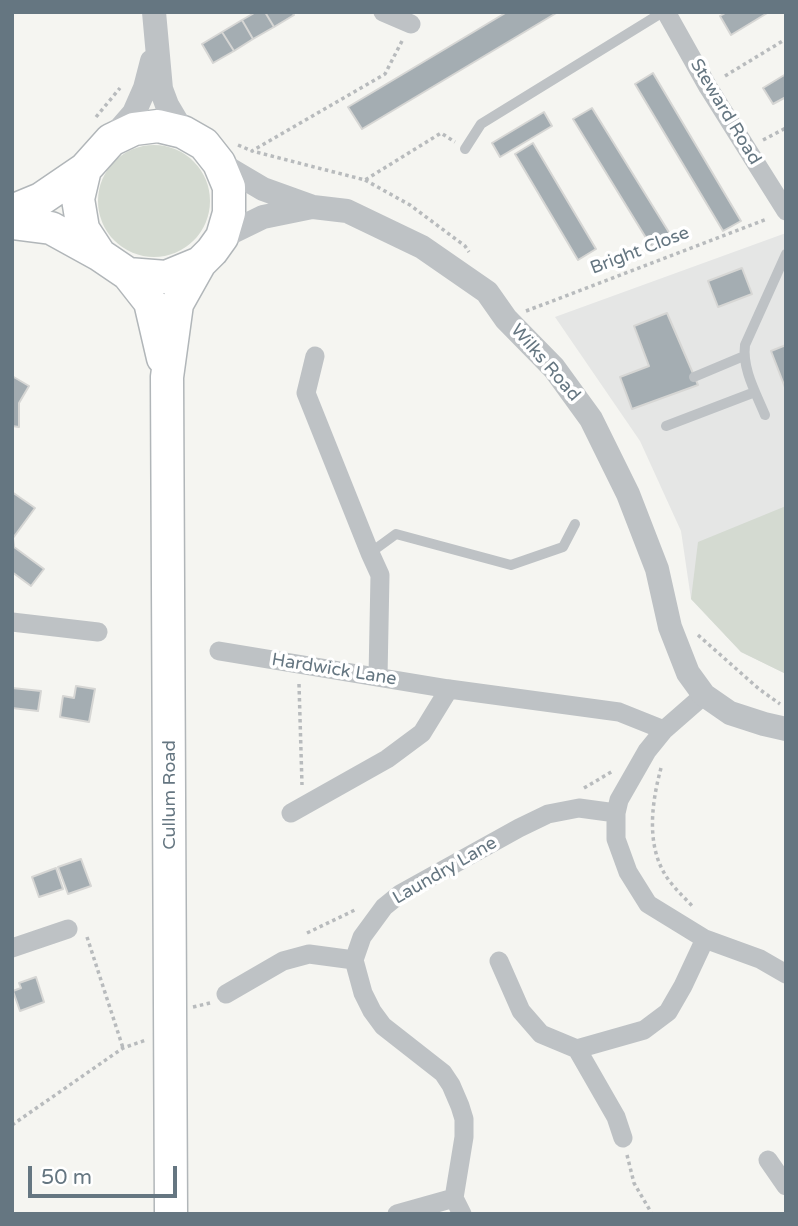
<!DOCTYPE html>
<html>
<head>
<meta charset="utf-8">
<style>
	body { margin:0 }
	#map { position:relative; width:798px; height:1226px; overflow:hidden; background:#f5f5f1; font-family:"Varela Round",sans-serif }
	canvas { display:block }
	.frame { position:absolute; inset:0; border:14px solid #657681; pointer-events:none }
	.scale { position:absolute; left:28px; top:1166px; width:149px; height:32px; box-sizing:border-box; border:4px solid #657681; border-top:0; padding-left:9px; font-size:21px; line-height:24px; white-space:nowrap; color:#657681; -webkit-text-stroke:5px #fff; paint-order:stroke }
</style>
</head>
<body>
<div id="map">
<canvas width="798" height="1226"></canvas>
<div class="frame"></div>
<div class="scale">50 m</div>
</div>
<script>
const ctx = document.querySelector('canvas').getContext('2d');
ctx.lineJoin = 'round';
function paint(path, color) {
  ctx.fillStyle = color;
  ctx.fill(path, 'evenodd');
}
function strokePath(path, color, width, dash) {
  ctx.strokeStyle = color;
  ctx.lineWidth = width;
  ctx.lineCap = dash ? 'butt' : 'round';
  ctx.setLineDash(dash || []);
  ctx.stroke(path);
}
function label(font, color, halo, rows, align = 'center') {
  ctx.font = font + ' "Varela Round",sans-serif';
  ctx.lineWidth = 7;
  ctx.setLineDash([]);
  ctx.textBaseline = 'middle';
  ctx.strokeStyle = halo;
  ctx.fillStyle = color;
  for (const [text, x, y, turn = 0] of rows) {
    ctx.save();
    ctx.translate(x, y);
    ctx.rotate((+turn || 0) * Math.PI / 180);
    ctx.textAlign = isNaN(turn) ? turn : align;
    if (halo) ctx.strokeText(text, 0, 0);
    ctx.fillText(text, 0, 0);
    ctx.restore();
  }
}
paint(new Path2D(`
	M786,233V674L741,652L691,599L681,531L640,441L555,317Z`), '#e5e6e5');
paint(new Path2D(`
	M98 201a56 56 0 1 1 112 0a56 56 0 1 1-112 0Z
	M786,506V674L741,652L691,599L698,542Z`), '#d4dad1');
const building = new Path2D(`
	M256,12H265L274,27L253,39L242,20Z
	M265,12H292L294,15L274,27Z
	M507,12H558L362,129L348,107Z
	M727,12H769L731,35L720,16Z
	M242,20L253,39L234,51L222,32Z
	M222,32L234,51L213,63L202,44Z
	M653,73L741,221L723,231L635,84Z
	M786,74V97L773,104L763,88Z
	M592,108L670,234L651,246L573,119Z
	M544,112L552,126L500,157L492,143Z
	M533,143L596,249L578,260L515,154Z
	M742,268L752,294L718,307L708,281Z
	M667,313L698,385L632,409L620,377L649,366L634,326Z
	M786,345V390L771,351Z
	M12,376L29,386L19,403V427L12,426Z
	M12,492L35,508L13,538L14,547L44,569L31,586L12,572Z
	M76,686L95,689L89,722L60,717L63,696L74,698Z
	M12,688L41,691L38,711L12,708Z
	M81,859L91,886L68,894L58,867Z
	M56,868L63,889L39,897L32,877Z
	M36,977L44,1002L20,1011L13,991L21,988L19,983Z`);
paint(building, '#a4adb2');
strokePath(building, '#d6d6d4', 2);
const primary = new Path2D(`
	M12,211L41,199L85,169
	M12,223L51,228L100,255L128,274L166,277L200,263L212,251L222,237L229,213V187L219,163L204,144L183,132L158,126L134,129L111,140L85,169L78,199L83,229L100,255
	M128,274L150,302L163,358
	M171,1214L167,377L177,304L200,263`);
strokePath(primary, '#b1b6b9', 35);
strokePath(new Path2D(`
	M402,41L385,74L252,151L365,180L441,133L455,142
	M725,76L786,39
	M96,117L120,88
	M763,140L786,128
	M238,145L252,151
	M365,180L410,205L465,246L469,252
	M526,311L767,219
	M698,635L759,689L780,704
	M299,684L302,785
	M661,768C651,805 645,851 671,883C678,892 686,899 693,907
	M584,788L613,771
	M307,933L357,909
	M87,937L123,1048
	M193,1007L210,1003
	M12,1125L123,1048L146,1040
	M627,1155L634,1183L652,1214`), '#b8bbbd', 3.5, [3.5, 3.5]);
strokePath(new Path2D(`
	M465,149L481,124L663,12
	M694,377L744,356
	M765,415C756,393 742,369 745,345L786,254
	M666,426L755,392
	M370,553L396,534L511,565L563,547L575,524`), '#bec2c5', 10);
strokePath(new Path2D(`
	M383,12L411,24
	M666,12L708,87L786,211
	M315,356L306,393L370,553L380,575L378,677
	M12,622L98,632
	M219,651L449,689L619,712L664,730
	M704,695L664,730L647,751L619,800L616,813V839L628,872L648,904L705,939L760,959L786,974
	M291,813L387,759L422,733L449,689
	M12,948L68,929
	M354,960L363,993L372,1011L383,1026L443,1073L451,1085L460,1106L464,1119V1137L454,1198L462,1214
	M499,961L521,1011L541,1034L577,1049L644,1030L668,1012L683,986L705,939
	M226,994L283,961L309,954L354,960L362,937L384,907L400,894L519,828L548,814L579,808L616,813
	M577,1049L616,1117L623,1138
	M768,1160L786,1186
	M397,1214L454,1198`), '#bec2c5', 19);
strokePath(new Path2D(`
	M154,12L161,89L167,105L183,132
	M114,136L134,113L145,88L152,61
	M219,163L263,189L313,207L347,211L422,247L487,292L506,319L554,368L591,419L628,494L657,569L670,627L688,673L704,695L730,713L764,724L786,729
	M222,237L263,217L312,207`), '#bec2c5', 24);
strokePath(primary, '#fff', 32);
label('18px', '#657681', '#fff', [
	["Steward Road",725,112,59],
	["Bright Close",640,251,-21],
	["Wilks Road",545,363,49],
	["Hardwick Lane",334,670,9],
	["Cullum Road",170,795,-90],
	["Laundry Lane",445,871,-30]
]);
</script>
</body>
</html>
